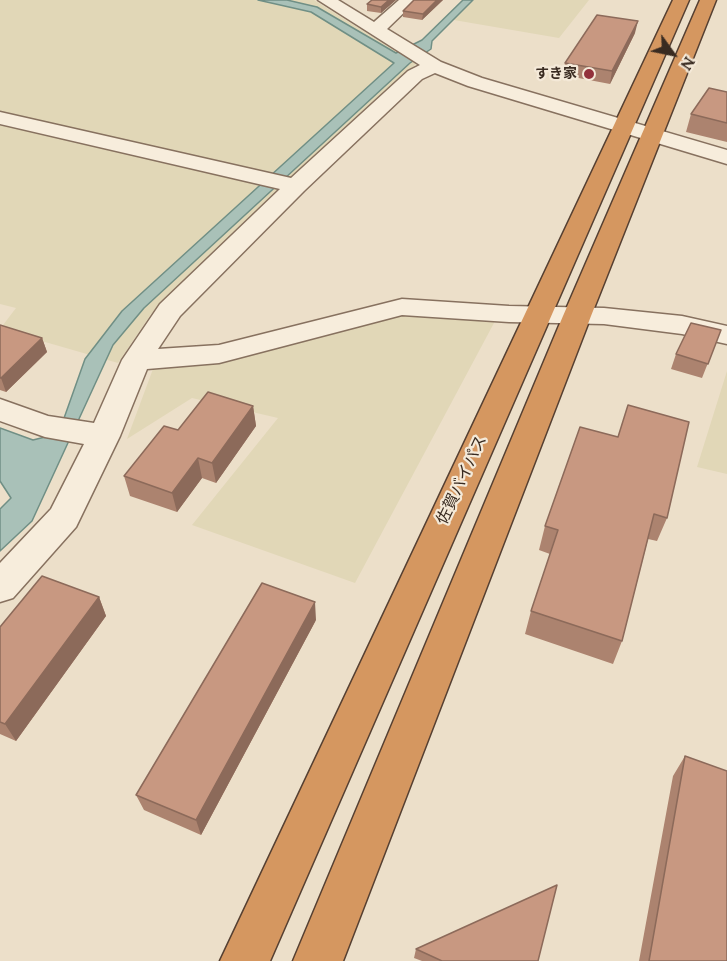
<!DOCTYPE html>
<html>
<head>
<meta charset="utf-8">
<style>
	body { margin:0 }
	#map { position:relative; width:727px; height:961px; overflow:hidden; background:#ecdfc9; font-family:Lora,serif }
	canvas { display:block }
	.north { position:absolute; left:643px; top:24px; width:60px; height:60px; -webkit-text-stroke:4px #f4e9d8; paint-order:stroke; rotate:123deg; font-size:16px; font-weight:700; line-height:24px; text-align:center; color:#392b21 }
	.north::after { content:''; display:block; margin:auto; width:21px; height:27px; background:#392b21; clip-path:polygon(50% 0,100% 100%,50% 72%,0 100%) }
</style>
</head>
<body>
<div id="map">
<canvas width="727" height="961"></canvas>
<div class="north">N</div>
</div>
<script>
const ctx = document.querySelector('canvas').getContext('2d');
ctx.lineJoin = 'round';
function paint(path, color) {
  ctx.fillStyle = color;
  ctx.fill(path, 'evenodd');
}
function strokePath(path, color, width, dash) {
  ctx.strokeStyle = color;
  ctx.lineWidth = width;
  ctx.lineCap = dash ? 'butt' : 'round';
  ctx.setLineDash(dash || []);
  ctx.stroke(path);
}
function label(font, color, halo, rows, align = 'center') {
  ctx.font = font + ' Lora,"Noto Sans JP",serif';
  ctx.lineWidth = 4.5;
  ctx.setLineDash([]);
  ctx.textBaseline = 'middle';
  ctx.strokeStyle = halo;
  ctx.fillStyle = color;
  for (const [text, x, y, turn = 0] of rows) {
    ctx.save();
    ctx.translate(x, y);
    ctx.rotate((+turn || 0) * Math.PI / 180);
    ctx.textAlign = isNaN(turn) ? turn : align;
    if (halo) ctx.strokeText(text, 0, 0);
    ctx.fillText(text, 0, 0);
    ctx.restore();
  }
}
paint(new Path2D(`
	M0,0H314L416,64L151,314L118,363L0,329L16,308L0,304Z
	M466,0H589L559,38L448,19Z
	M396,300L502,308L355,583L192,525L278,418L192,398L127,439L153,369L240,339Z
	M727,371V474L697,467Z`), '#e1d7b7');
const water = new Path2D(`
	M258,0H287L317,7L396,53L422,40L463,0H473L432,41L431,49L410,63L144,308L113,345L32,521L0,551V509L11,498L0,481V428L33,440L53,435L63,421L85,359L122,311L394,63L311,12Z`);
paint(water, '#a9c1b8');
strokePath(water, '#708f85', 1.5);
const street = new Path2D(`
	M318,0H338L374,22L399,0H417L387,29L441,62L482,78L727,150V164L468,86L435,73L422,79L304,191L180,316L158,349L219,345L402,299L509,306L604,308L682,316L727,326V344L682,334L604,324L509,322L402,315L219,363L147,369L120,436L76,527L13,598L0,602V563L51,509L84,444L45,437L0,421V399L48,416L94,423L122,360L160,304L280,189L0,124V112L291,178L408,71L420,65Z`);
const highway = new Path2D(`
	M673,0H689L270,961H220Z
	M700,0H716L591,316L343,961H293L563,316Z`);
strokePath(street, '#87715f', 3);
strokePath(highway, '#564032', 3);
paint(street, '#f7eddc');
paint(highway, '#d59760');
paint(new Path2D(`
	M372,0H396L381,13L367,11V4Z
	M414,0H443L422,20L403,17V11Z
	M635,33L610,84L563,75L565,63Z
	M727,92V142L686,132L691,114Z
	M0,325L42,338L47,352L6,392L0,390Z
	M721,330L702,378L671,369L676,354Z
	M253,406L256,426L216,483L202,478L177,512L130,496L124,476L178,430Z
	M580,427L667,518L657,541L648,539L622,641L613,664L525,634L531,611L550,554L539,550L545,526Z
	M99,597L106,616L16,741L0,734V627Z
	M316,620L201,835L144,810L136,795Z
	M685,756L727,961H639L673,776Z
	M416,949L538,961H422L414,958Z`), '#ac836f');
paint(new Path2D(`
	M389,0H396L381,13V7Z
	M437,0H443L422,20L423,14Z
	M638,21L635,33L610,84L612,71Z
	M42,338L47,352L6,392L1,378Z
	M253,406L256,426L216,483L212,463Z
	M198,458L202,478L177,512L172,493Z
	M99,597L106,616L16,741L5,724Z
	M315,602L316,620L201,835L196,820Z`), '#8c6a5a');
const building = new Path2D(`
	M372,0H389L381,7L367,4Z
	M414,0H437L423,14L403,11Z
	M597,15L638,21L612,71L565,63Z
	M709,88L727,92V123L691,114Z
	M691,323L721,330L708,364L676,354Z
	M0,325L42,338L1,378H0Z
	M208,392L253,406L212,463L198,458L172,493L124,476L164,426L178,430Z
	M628,405L689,422L667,518L654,514L622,641L531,611L558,530L545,526L580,427L618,437Z
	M42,576L99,597L5,724L0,722V627Z
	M262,583L315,602L196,820L136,795Z
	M685,756L727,771V961H649Z
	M557,885L538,961H442L416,949Z`);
paint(building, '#c89881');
strokePath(building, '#8c6a5a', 1.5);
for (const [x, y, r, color] of [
	[589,74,6,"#93323c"]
]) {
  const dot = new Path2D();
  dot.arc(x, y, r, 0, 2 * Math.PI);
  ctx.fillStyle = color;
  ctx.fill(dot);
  strokePath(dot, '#f4e9d8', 2);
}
label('bold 14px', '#392b21', '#f4e9d8', [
	["すき家",577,74]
], 'right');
label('16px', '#392b21', '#f4e9d8', [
	["佐賀バイパス",462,480,-65]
]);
</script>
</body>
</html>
